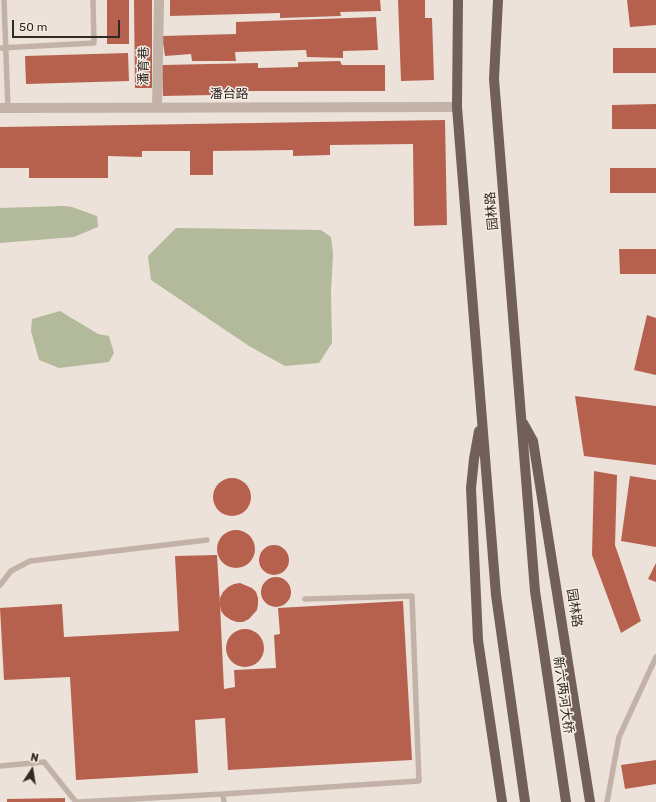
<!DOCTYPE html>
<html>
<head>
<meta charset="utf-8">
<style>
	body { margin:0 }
	#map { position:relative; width:656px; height:802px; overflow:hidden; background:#ede2d9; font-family:Rubik,sans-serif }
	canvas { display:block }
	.north { position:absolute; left:12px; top:750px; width:40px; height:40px; -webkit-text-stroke:3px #f6ede4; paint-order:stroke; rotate:12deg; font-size:11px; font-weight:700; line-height:16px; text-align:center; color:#312926 }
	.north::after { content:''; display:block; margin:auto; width:14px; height:18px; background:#312926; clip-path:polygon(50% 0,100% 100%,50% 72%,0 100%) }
	.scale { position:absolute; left:12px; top:20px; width:108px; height:18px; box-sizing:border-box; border:2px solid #312926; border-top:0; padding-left:5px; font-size:12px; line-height:14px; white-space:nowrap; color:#312926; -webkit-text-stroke:3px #f6ede4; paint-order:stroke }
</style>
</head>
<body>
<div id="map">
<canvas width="656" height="802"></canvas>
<div class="north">N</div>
<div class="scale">50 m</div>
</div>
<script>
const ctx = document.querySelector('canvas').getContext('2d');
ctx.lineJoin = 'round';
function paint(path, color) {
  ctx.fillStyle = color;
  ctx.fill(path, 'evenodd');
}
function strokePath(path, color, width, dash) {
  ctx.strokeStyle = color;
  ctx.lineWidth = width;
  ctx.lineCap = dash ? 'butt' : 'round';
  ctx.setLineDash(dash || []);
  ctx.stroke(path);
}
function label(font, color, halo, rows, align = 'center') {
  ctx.font = font + ' Rubik,"Noto Sans SC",sans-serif';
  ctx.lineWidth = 3;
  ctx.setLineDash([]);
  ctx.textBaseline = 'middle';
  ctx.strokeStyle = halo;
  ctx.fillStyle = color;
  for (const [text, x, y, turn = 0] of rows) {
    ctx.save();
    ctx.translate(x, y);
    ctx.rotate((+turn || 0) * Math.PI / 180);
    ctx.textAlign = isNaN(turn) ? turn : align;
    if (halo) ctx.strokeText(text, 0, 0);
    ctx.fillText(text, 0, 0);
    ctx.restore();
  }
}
paint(new Path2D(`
	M64,206L72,207L97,216L98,227L74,237L0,243V208Z
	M176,228L321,230L331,237L333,254L331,291L332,343L319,363L285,366L249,346L151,280L148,256Z
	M60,311L98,334L109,336L114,353L109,362L59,368L39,360L31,331L32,319Z`), '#b2ba9b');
paint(new Path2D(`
	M107,0H129V44H107Z
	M134,0H152V88H135Z
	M170,0H380L381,11L340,12L341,16L280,18V13L170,16Z
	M398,0H425V18H432L434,80L401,81Z
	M627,0H656V25L630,27Z
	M376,17L378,50L343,51V58L307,57L306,50L235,52L236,61H192L191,54L165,56L162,36L236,34V22Z
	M613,48H656V73H613Z
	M128,53L129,81L26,84L25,56Z
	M340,61L342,65H385V91H211L212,95L163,96L162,65L258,63V68L298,67V62Z
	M656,104V129H612V105Z
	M445,120L447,225L414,226L413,144L330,145V155L293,156V150L213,151V175H190V151H142V157L108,156V178H29V168H0V127Z
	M610,168H656V193H610Z
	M619,249H656V274H620Z
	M647,315L656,318V375L634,370Z
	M575,396L656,406V465L584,456Z
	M594,471L617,475L615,545L641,621L621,633L592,555Z
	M630,476L656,480V547L621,541Z
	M213 497a19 19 0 1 1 38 0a19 19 0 1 1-38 0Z
	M217 549a19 19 0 1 1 38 0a19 19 0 1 1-38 0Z
	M259 560a15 15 0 1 1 30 0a15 15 0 1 1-30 0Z
	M217,555L220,604V598L223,592L228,587L234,584L240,583L252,588L256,592L258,598V604L257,610L249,619L243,622H237L231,620L225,616L221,611L220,605L224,689L235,687L234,670L276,668L274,635L280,634L278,608L403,601L412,760L228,770L225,718L195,720L198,773L76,780L70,677L4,680L0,608L62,604L64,637L179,631L175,556Z
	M656,563V582L648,579Z
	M261 592a15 15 0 1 1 30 0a15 15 0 1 1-30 0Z
	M226 648a19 19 0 1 1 38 0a19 19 0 1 1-38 0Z
	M656,760V784L625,789L621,765Z
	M65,798V802H7V799Z`), '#b6614e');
strokePath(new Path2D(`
	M4,0L8,108
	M0,48L94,43L93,0
	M0,585L11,571L30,561L207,540
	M0,766L44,762L76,802
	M79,802L223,794
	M224,802L223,794L419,781L412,596L305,599
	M607,802L619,737L656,657`), '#c3b2a7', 5.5);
strokePath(new Path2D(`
	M0,108L457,107
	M157,108L159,0`), '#c3b2a7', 10);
strokePath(new Path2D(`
	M458,0L457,107L496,595L525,802
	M498,0L494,79L535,591L566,802
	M523,423L533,441L590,802
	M479,431L474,459L471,488L478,640L502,802`), '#716059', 10);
label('13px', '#312926', '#f6ede4', [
	["潘育巷",144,66,-89],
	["潘台路",229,94],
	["园林路",492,211,-95],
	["园林路",574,608,81],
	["新六两河大桥",563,695,82]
]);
</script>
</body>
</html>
